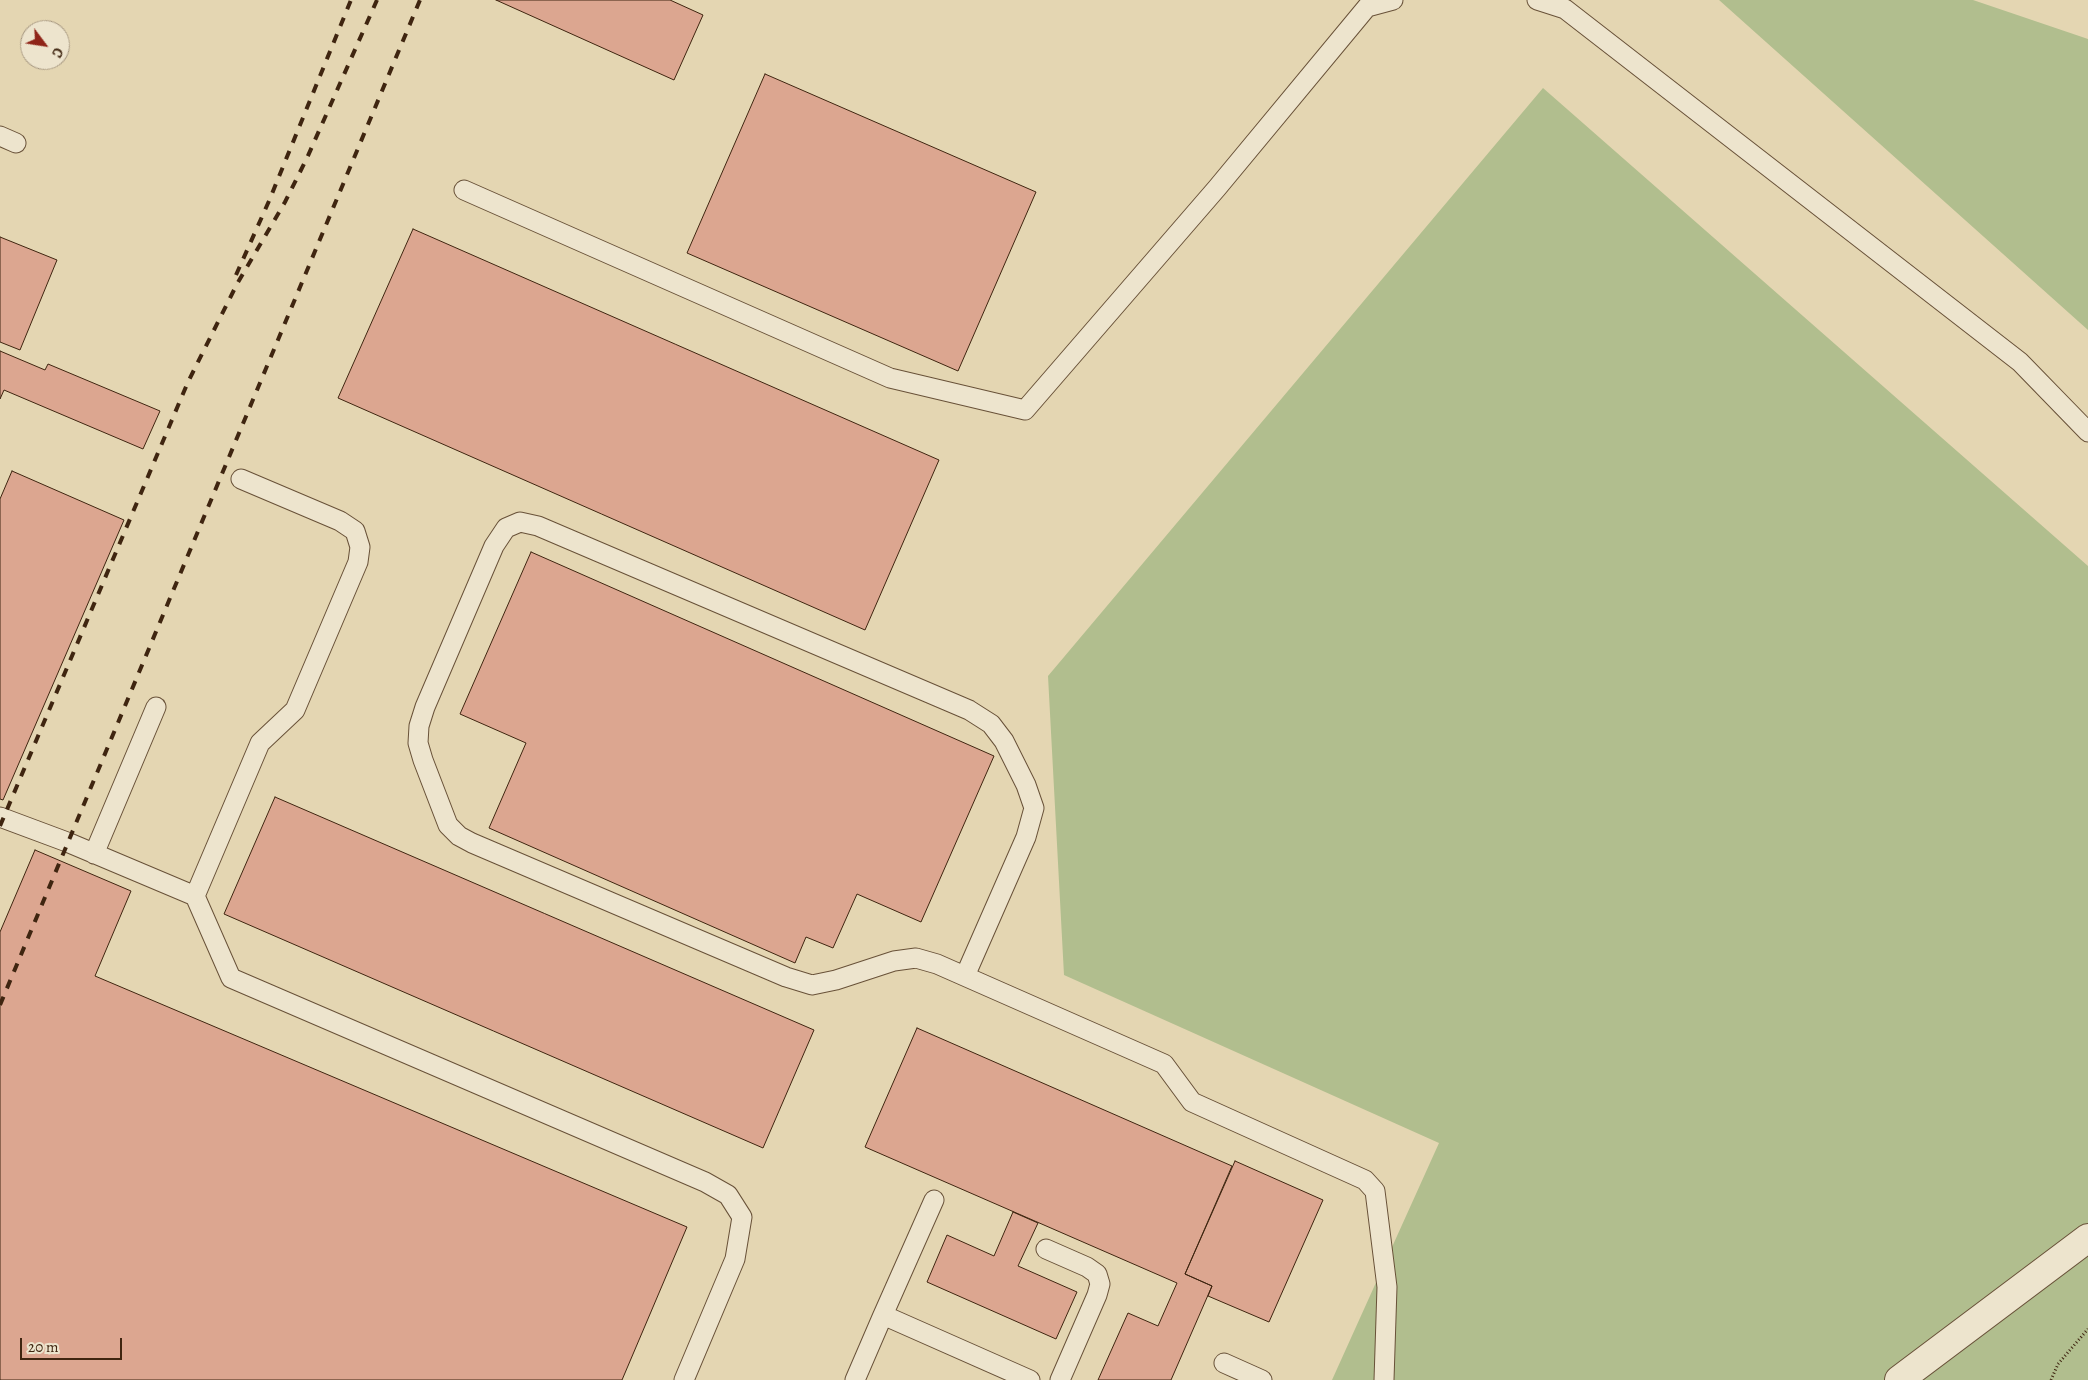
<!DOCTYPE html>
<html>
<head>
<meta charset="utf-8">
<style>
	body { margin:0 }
	#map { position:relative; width:2088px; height:1380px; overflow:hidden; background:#e4d6b2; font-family:Alegreya,serif }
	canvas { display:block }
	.north { position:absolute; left:20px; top:20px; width:50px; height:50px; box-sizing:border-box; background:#ede4cd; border:1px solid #a79881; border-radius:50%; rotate:121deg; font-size:14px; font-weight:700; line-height:20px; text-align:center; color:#3f2510 }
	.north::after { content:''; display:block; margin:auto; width:18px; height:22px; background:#8f2418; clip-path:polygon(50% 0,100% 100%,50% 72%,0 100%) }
	.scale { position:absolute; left:20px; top:1338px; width:102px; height:22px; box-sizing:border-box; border:2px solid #3f2510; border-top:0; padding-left:6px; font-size:15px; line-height:18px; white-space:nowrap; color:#3f2510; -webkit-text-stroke:4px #ede4cd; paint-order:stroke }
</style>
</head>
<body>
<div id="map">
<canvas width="2088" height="1380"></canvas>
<div class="north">С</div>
<div class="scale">20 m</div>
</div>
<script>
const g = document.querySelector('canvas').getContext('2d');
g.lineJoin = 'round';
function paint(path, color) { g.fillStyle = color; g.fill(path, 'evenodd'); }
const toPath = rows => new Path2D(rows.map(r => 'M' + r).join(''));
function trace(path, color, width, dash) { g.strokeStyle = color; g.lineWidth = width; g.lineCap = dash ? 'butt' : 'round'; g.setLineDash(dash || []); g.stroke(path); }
paint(toPath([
	[1719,0,1973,0,2088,39,2088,330],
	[1543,88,2088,566,2088,1380,1332,1380,1439,1143,1064,975,1048,676]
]), '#b1be8e');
const building = toPath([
	[496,0,670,0,703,15,674,80,496,0],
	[765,74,1036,192,958,371,687,253,765,74],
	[413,229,939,460,865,630,338,398,413,229],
	[0,237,57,260,20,350,0,342,0,237],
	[0,351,45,370,48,364,160,411,143,449,4,390,0,399,0,351],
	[12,471,124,520,3,800,0,799,0,499,12,471],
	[531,552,994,756,921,922,857,894,833,948,806,937,795,963,489,828,526,743,460,714,531,552],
	[275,797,814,1030,763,1148,224,914,275,797],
	[35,850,131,891,95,976,687,1227,622,1380,0,1380,0,932,35,850],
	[917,1028,1232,1166,1185,1274,1212,1286,1171,1380,1098,1380,1128,1313,1158,1326,1177,1283,865,1147,917,1028],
	[1235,1161,1323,1200,1269,1322,1208,1296,1212,1286,1185,1274,1235,1161],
	[1013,1212,1038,1223,1018,1266,1077,1292,1056,1339,927,1282,947,1235,994,1256,1013,1212]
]);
paint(building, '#dca690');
trace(building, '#3f2510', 1);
const lane = toPath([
	[1537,0,1565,9,2020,362,2088,432],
	[0,136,16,143],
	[464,190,890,378,1025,410,1217,188,1367,7,1393,0],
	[0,817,67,842,195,896,231,978,705,1182,728,1195,742,1217,735,1259,684,1380],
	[94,854,156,707],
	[195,896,260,743,295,710,358,562,360,547,355,531,340,521,241,479],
	[965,976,1026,837,1034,808,1026,785,1004,741,991,724,969,710,538,526,520,522,506,528,494,546,425,707,419,726,418,743,423,760,448,825,459,836,472,843,786,977,812,985,836,980,894,961,916,958,937,964,1164,1064,1192,1102,1365,1180,1375,1191,1387,1287,1384,1380],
	[1046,1249,1087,1267,1097,1274,1100,1284,1097,1295,1060,1380],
	[883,1315,934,1200],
	[1224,1363,1262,1380],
	[855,1380,883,1315,1030,1380]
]);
const street = toPath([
	[1899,1380,2088,1238]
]);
trace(lane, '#685138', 21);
trace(street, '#685138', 30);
trace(toPath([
	[2051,1380,2058,1364,2088,1329]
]), '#3f2510', 3, [1, 2.5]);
trace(lane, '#ede4cd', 19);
trace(street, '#ede4cd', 28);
trace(toPath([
	[236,275,269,201,351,0],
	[0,826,188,382,237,284,285,202,307,158,377,0],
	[0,1005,420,0]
]), '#3f2510', 4, [9, 9]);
</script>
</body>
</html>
